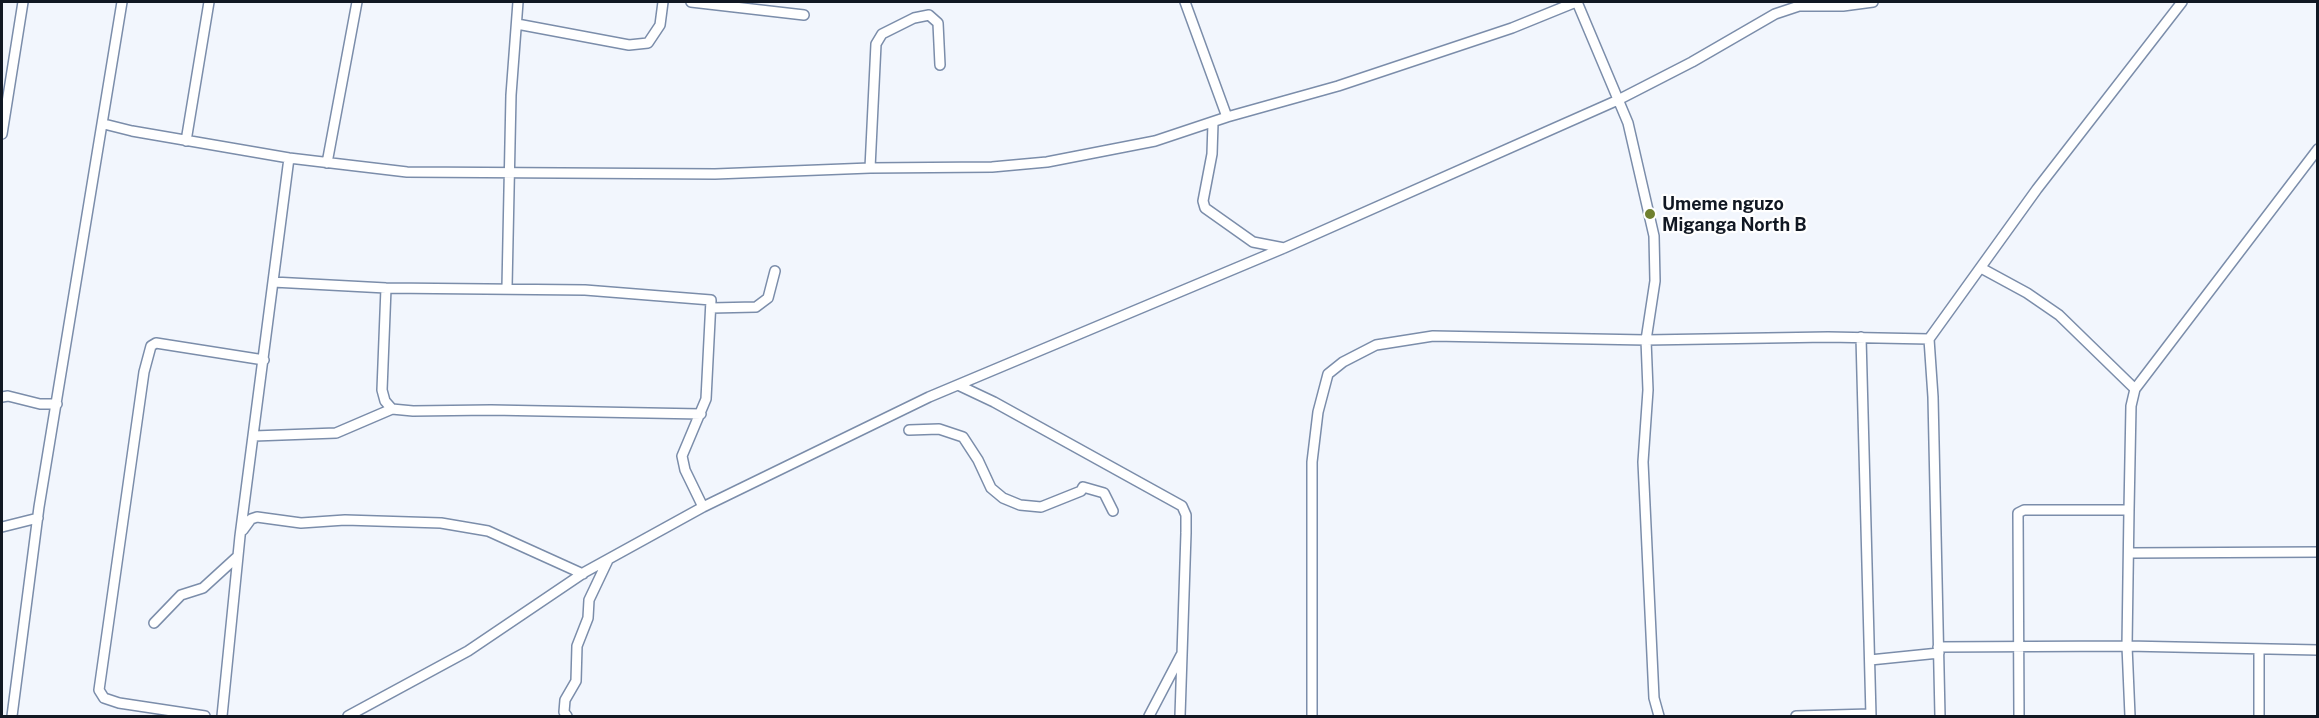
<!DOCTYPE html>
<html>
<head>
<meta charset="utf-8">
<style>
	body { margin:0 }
	#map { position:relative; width:2319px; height:718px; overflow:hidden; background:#f2f6fd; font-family:"Public Sans",sans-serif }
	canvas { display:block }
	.frame { position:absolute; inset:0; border:3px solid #111823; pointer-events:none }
</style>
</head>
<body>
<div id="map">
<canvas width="2319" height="718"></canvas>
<div class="frame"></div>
</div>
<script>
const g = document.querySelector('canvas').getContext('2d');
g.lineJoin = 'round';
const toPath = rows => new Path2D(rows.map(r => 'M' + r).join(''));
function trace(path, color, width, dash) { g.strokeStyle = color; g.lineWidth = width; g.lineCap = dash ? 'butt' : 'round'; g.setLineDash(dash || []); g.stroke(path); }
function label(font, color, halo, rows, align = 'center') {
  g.font = font + ' "Public Sans",sans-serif'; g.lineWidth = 4.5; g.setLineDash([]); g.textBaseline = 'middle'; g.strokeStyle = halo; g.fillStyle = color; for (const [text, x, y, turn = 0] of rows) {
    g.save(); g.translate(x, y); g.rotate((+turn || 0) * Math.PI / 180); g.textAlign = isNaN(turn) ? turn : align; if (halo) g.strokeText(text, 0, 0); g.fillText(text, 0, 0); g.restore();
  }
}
const street = toPath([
	[691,2,804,15],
	[1185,2,1227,117],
	[1577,2,1628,123,1654,236,1655,281,1646,340,1648,390,1643,462,1654,698,1659,716],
	[517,24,629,45,648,43,660,25,663,2],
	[1213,123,1212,154,1203,201,1205,208,1253,242,1284,248],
	[104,124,132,131,289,158,407,172,715,174,870,168,992,167,1047,162,1155,141,1227,117,1338,86,1512,28,1576,2],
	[2,134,23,2],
	[186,141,209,2],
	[327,163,357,2],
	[870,168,876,44,882,34,914,18,929,15,938,23,940,65],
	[1981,268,2027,293,2059,315,2135,389],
	[273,282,386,288,585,290,711,300,706,399,682,456,685,470,703,507],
	[507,287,511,95,518,2],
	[386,288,382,390,385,401,392,409,413,411,491,410,701,414],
	[711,308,756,307,768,298,775,271],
	[1861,337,1871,716],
	[1929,339,2037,189,2182,2],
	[958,385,994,402,1182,506,1186,515,1186,533,1180,716],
	[2,397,8,396,40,404,57,404],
	[909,430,939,429,963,437,978,460,991,488,1003,498,1020,505,1041,507,1081,491,1083,487,1104,493,1113,511],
	[254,436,336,433,392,409],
	[2,527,38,518],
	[243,530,251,519,257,517,301,523,345,520,441,523,488,531,583,574],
	[2130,553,2318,552],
	[154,623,181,595,203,588,238,556],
	[1938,647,2127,646,2318,650],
	[2259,649,2259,716],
	[1870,660,1939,653],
	[12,716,39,507,122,2],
	[205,716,119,703,104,698,99,690,144,372,151,346,156,343,264,360],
	[222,716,240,536,289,158],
	[348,716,468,651,585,572,703,507,929,397,1284,248,1618,100,1692,62,1775,14,1799,6,1843,6,1873,2],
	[567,716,564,712,565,700,576,681,577,646,588,618,589,600,608,560],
	[1149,716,1181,655],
	[1312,716,1312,462,1318,412,1328,374,1343,362,1376,345,1433,336,1646,340,1828,337,1929,339,1933,397,1940,716],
	[1796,716,1871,714],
	[2019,716,2018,513,2024,510,2129,510],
	[2130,716,2127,646,2129,510,2131,406,2135,389,2318,149]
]);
trace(street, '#7b8daa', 12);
trace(street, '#fff', 9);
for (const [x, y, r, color] of [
	[1650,214,6,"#6f802f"]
]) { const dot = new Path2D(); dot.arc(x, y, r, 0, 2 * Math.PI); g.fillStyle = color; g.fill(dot); trace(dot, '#fff', 2); }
label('bold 18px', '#111823', '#fff', [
	["Umeme nguzo",1662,204],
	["Miganga North B",1662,225]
], 'left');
</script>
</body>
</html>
